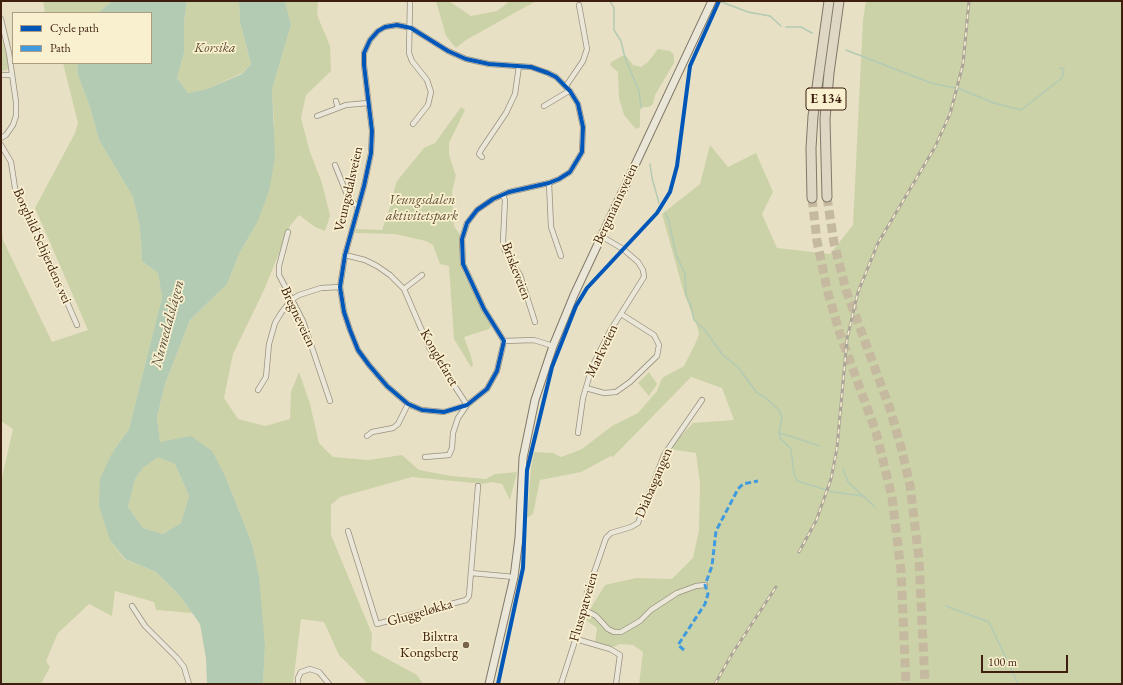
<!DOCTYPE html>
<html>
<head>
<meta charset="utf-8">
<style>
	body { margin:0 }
	#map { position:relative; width:1123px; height:685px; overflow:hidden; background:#e7e0c4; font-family:"EB Garamond",serif }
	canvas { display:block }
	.frame { position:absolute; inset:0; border:2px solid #3d1e0f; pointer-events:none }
	.legend { position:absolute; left:12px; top:12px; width:140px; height:52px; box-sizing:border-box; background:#f9f0cf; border:1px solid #ae9c82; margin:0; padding:5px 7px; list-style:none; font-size:12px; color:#3d1e0f }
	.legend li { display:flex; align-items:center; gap:8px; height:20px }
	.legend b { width:20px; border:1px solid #ae9c82 }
	.scale { position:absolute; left:981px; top:655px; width:87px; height:18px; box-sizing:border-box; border:2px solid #3d1e0f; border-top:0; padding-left:5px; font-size:12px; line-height:14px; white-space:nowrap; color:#3d1e0f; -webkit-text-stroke:3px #f9f0cf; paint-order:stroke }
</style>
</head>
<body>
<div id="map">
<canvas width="1123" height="685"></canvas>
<div class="frame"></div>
<ul class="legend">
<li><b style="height:5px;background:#0057b8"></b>Cycle path</li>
<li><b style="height:5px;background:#3f9bde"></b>Path</li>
</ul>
<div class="scale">100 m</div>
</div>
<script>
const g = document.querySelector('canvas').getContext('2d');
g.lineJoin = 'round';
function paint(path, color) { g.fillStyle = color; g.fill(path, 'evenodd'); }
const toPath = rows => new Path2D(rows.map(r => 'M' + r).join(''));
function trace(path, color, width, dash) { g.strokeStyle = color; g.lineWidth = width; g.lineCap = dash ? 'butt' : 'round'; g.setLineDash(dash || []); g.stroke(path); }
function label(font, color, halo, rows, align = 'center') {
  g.font = font + ' "EB Garamond",serif'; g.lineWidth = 3.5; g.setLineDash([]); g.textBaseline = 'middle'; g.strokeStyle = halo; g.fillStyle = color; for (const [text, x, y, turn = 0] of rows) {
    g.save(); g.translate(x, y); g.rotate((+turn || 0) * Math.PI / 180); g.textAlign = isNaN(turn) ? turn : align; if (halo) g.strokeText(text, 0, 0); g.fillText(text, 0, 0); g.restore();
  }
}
paint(toPath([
	[43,1,112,1,98,13,45,13],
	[187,1,239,1,240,22,251,64,242,73,207,89,188,93,177,78,184,53,184,22],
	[285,1,318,1,317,15,330,46,331,71,306,95,301,118,310,152,322,183,330,216,325,231,315,227,299,215,290,226,264,290,233,354,224,398,238,419,265,426,290,419,291,392,299,372,310,404,319,443,333,457,368,460,402,455,419,470,451,476,486,479,495,474,517,472,510,500,502,484,491,482,483,484,412,477,340,497,331,505,331,535,372,634,371,650,417,675,423,684,368,684,339,655,324,622,301,619,293,684,263,684,265,646,252,544,227,480,160,442,157,417,165,384,190,320,227,284,240,252,257,223,274,123,272,89,291,25],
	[436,1,449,1,471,16,497,11,510,1,536,1,466,40,456,48,446,36],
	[866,1,1122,1,1122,684,639,684,643,652,633,645,620,644,613,647,595,642,597,628,586,620,592,606,605,585,636,578,672,579,693,558,699,530,700,483,696,453,668,449,693,423,734,420,722,388,691,377,613,457,611,456,581,472,540,480,533,514,527,518,531,468,534,452,553,453,561,457,572,453,582,449,612,426,638,413,657,391,662,378,684,366,695,344,699,335,698,329,684,293,662,214,700,184,710,145,728,167,756,153,773,192,762,214,777,248,830,254,853,225,863,20],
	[1,34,9,65,8,69,1,72],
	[658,49,670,51,674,55,674,63,655,95,653,104,649,107,643,107,640,110,640,127,636,129,624,115,619,98,618,72,610,65,611,62,622,56,626,56,633,65,641,67,648,62],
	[63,63,77,63,78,75,90,107,99,140,133,197,140,228,142,261,158,273,162,297,129,429,112,453,110,540,124,559,156,572,180,596,192,613,156,610,154,602,115,591,112,616,89,604,58,633,46,661,50,667,41,684,1,684,1,482,13,429,1,421,1,226,3,240,52,342,88,330,35,208,75,133,78,123],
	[461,107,465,110,449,143,449,155,456,176,452,192,454,226,460,235,460,261,463,273,491,326,489,329,464,337,471,356,473,366,471,367,454,339,449,266,440,264,433,245,426,241,395,234,355,233,356,229,382,230,394,195,393,194,397,181,424,148,435,143],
	[649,372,657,384,649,396,638,383],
	[158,456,175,464,189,496,181,523,163,534,143,528,128,507,135,479,143,468]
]), '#ccd2a8');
paint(toPath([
	[112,1,187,1,184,22,184,53,177,78,188,93,207,89,242,74,251,64,240,22,239,1,285,1,291,25,272,89,275,157,269,191,257,223,240,252,227,284,190,320,165,384,157,417,160,442,191,436,212,451,227,480,252,544,259,577,265,646,263,684,207,684,206,658,200,624,180,596,156,572,125,559,110,540,99,506,100,479,112,453,129,429,162,297,158,273,142,261,140,228,133,197,99,140,90,107,78,75,77,63,151,63,151,13,98,13],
	[158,457,175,464,189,496,181,523,163,534,143,528,128,507,135,479,143,468]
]), '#b3cab3');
trace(toPath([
	[610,1,614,8,614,30,621,41,625,58,639,91,641,107],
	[719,1,748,12,770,16,781,26],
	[786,27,801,27,812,33],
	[846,50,931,83,960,89,994,103,1021,110,1062,78,1064,69,1060,68],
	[650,164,652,178,659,203],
	[665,213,668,218,676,254,685,274,686,295,691,306,694,320,704,329,723,355,738,367,757,393,765,397,779,410,782,417,779,433,781,439,791,449,794,474,797,481,833,492,863,496],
	[780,433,820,446],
	[843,469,848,482,875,507],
	[946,606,989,622,1018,684]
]), '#b3cab3', 1.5);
trace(toPath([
	[827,197,834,243,846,290,890,409,901,447,910,485,919,559,925,684],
	[812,198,817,241,828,293,840,334,876,432,892,497,901,570,906,684]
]), '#c5b9a0', 9, [9, 4.5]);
const street = toPath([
	[410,1,409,53,412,61,427,80,431,92,428,105,413,124],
	[1,19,9,53,16,102,16,116,13,125,6,135,1,138],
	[397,25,411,28,448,51,466,59,489,64,531,67,548,73,556,77,570,91,578,104,583,127,582,152,570,172,559,179,549,183,509,192,493,199,477,210,467,223,462,239,463,264,484,309,504,341,497,371,487,389,467,405,444,412,422,410,408,404,387,386,369,365,358,350,350,330,344,312,340,287,345,255,364,186,371,153,372,131,364,65,364,53,370,40,378,31,385,27,397,25],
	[1,75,12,75],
	[566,86,583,61,587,49,579,5],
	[336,101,338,108],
	[544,106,569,91],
	[317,116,346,105,368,103],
	[1,145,11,162,15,188,24,212,32,222,77,325],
	[482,157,479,154,481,150,506,113,515,94,519,66],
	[335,165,348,197,358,207],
	[549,183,551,227,561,256],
	[503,195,505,200,503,241,505,251,520,275,535,322],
	[288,232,279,266,279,275,303,321,330,401],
	[345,255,365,260,377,266,390,275,404,289,429,347,467,405,458,418,453,433,452,448,449,455,425,457],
	[404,289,422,275],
	[504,341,534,340,553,346],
	[586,388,604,393,616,392,630,382,657,356,659,345,654,335,621,314],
	[258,390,266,377,269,344,275,323,281,313,291,300,299,295,321,288,340,287],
	[578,433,583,398,592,367,610,331,644,277,643,270,638,262,623,249,601,236],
	[367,436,372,432,393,428,398,424,408,404],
	[348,531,377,624,466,600,469,596,478,486],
	[471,573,514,577],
	[132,606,145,626,177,658,184,667,189,684],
	[585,610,596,616,608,629,614,632,621,632,640,621,651,610,677,593,696,586,705,585],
	[576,639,610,649,620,655,616,684],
	[298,684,298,678,301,672,310,669,319,672,329,684],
	[561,684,585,610,587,593,606,538,611,533,631,527,638,523,664,455,702,400]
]);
const secondary = toPath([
	[489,684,514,577,519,538,523,458,535,400,553,346,574,295,712,1]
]);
const highway = toPath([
	[827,197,825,119,829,73,839,1],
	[812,198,811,148,813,116,829,1]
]);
trace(street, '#999180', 6);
trace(secondary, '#817869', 9);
trace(highway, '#817869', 11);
trace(street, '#eae7d9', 4.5);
trace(secondary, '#eae7d9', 7);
trace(highway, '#ded7c4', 9);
const rail = toPath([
	[799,552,816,521,831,479,837,448,847,339,858,292,878,243,935,147,950,114,963,64,969,1],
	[715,684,732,654,776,587]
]);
trace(rail, '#aba498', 3);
trace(rail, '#f9f0cf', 1.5, [4.5]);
trace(toPath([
	[684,650,678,645,705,604,708,594,705,585,712,566,716,531,738,489,743,484,758,481]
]), '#3f9bde', 3, [6, 3]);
trace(toPath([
	[397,25,411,28,448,51,466,59,489,64,531,67,548,73,556,77,570,91,578,104,583,127,582,152,570,172,559,179,549,183,509,192,493,199,477,210,467,223,462,239,463,264,484,309,504,341,497,371,487,389,467,405,444,412,422,410,408,404,387,386,369,365,358,350,350,330,344,312,340,287,345,255,364,186,371,153,372,131,364,65,364,53,370,40,378,31,385,27,397,25],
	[498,684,523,568,527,470,552,367,576,306,587,288,657,213,670,192,677,166,690,66,719,1]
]), '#0057b8', 4);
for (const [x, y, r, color] of [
	[466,645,4,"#78624e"]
]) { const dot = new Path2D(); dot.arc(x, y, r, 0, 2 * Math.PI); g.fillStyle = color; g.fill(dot); trace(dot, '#f9f0cf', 1.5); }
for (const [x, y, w] of [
	[826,99,40]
]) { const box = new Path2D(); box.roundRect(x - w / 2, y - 11, w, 22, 3); g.fillStyle = '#f9f0cf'; g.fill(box); trace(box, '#3d1e0f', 1); }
label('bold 13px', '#3d1e0f', null, [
	["E 134",826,99]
]);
label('italic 14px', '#615136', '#f9f0cf', [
	["Korsika",215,48],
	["Veungsdalen",422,200],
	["aktivitetspark",422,216]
]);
label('14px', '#3d1e0f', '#f9f0cf', [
	["Veungsdalsveien",349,189,-77],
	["Bergmannsveien",616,204,-65],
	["Borghild Schjerdens vei",42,246,66],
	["Briskeveien",516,271,69],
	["Bregneveien",298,317,65],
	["Markveien",602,351,-64],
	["Konglefaret",439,358,60],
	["Diabasgangen",654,483,-67],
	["Flusspatveien",584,607,-74],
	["Gluggeløkka",420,613,-16]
]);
label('14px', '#3d1e0f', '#f9f0cf', [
	["Bilxtra",458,637],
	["Kongsberg",458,653]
], 'right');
label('italic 15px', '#5a4f3e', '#f9f0cf', [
	["Numedalslågen",168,324,-75]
]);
</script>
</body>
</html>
